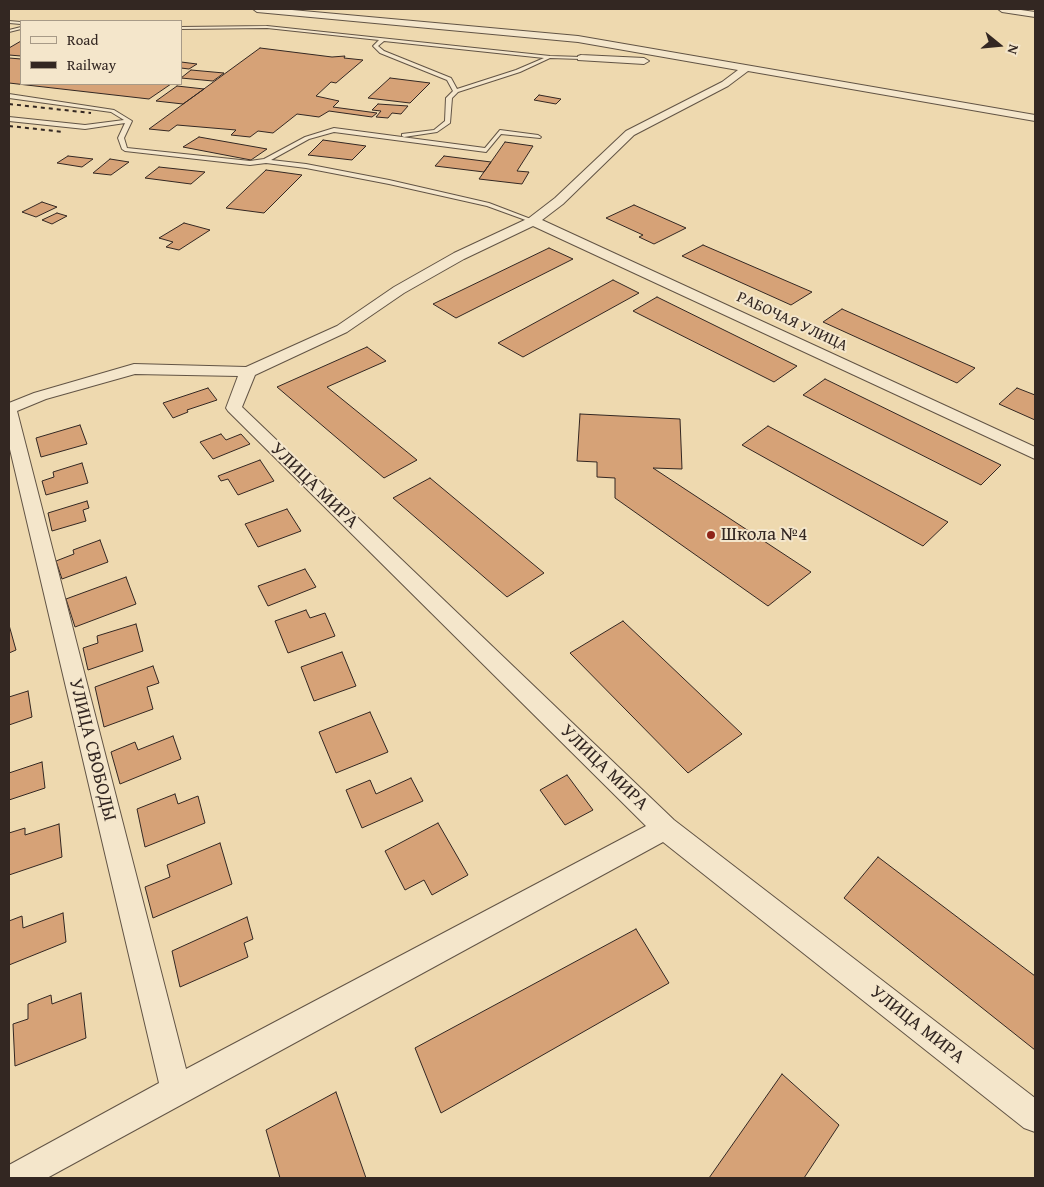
<!DOCTYPE html>
<html>
<head>
<meta charset="utf-8">
<style>
	body { margin:0 }
	#map { position:relative; width:1044px; height:1187px; overflow:hidden; background:#eed9af; font-family:"Gentium Book Plus",serif }
	canvas { display:block }
	.frame { position:absolute; inset:0; border:10px solid #332722; pointer-events:none }
	.legend { position:absolute; left:20px; top:20px; width:162px; height:65px; box-sizing:border-box; background:#f4e6cb; border:1px solid #a79a87; margin:0; padding:6px 9px; list-style:none; font-size:15px; color:#332722 }
	.legend li { display:flex; align-items:center; gap:10px; height:25px }
	.legend b { width:25px; border:1px solid #a79a87 }
	.north { position:absolute; left:974px; top:20px; width:50px; height:50px; -webkit-text-stroke:4px #f4e6cb; paint-order:stroke; rotate:107deg; font-size:14px; font-weight:700; line-height:20px; text-align:center; color:#332722 }
	.north::after { content:''; display:block; margin:auto; width:18px; height:22px; background:#332722; clip-path:polygon(50% 0,100% 100%,50% 72%,0 100%) }
</style>
</head>
<body>
<div id="map">
<canvas width="1044" height="1187"></canvas>
<div class="frame"></div>
<ul class="legend">
<li><b style="height:6px;background:#f4e6cb"></b>Road</li>
<li><b style="height:6px;background:#332722"></b>Railway</li>
</ul>
<div class="north">N</div>
</div>
<script>
const g = document.querySelector('canvas').getContext('2d');
g.lineJoin = 'round';
function paint(path, color) { g.fillStyle = color; g.fill(path, 'evenodd'); }
const toPath = rows => new Path2D(rows.map(r => 'M' + r).join(''));
function trace(path, color, width, dash) { g.strokeStyle = color; g.lineWidth = width; g.lineCap = dash ? 'butt' : 'round'; g.setLineDash(dash || []); g.stroke(path); }
function label(font, color, halo, rows, align = 'center') {
  g.font = font + ' "Gentium Book Plus",serif'; g.lineWidth = 4; g.setLineDash([]); g.textBaseline = 'middle'; g.strokeStyle = halo; g.fillStyle = color; for (const [text, x, y, turn = 0] of rows) {
    g.save(); g.translate(x, y); g.rotate((+turn || 0) * Math.PI / 180); g.textAlign = isNaN(turn) ? turn : align; if (halo) g.strokeText(text, 0, 0); g.fillText(text, 0, 0); g.restore();
  }
}
const building = toPath([
	[21,41,21,56,9,55,9,48,21,41],
	[260,48,332,57,345,56,344,58,363,60,336,83,331,82,316,96,339,101,333,107,377,113,372,117,329,111,319,117,297,114,273,133,258,131,250,137,231,135,236,130,177,125,169,131,149,129,260,48],
	[9,58,21,59,21,84,171,84,149,99,9,83,9,58],
	[181,62,197,64,189,69,181,68,181,62],
	[191,70,224,73,213,81,181,78,191,70],
	[390,78,430,83,410,103,368,98,390,78],
	[177,86,204,89,183,104,156,101,177,86],
	[539,95,561,99,556,104,534,100,539,95],
	[378,104,408,106,401,114,392,113,388,118,376,117,381,111,372,110,378,104],
	[199,137,267,149,251,160,183,147,199,137],
	[323,140,366,146,352,160,308,155,323,140],
	[505,142,533,146,517,171,529,172,522,184,479,179,505,142],
	[68,156,93,159,82,167,57,163,68,156],
	[444,156,491,162,484,172,435,166,444,156],
	[110,159,129,162,111,175,93,173,110,159],
	[159,167,205,172,191,184,145,178,159,167],
	[266,170,302,175,264,213,226,208,266,170],
	[42,202,57,207,36,217,22,212,42,202],
	[634,205,686,228,654,244,639,237,643,235,606,218,634,205],
	[57,213,67,216,52,224,42,220,57,213],
	[184,223,210,230,179,250,166,247,173,242,159,238,184,223],
	[703,245,812,292,791,305,682,256,703,245],
	[549,248,573,259,456,318,433,304,549,248],
	[613,280,639,293,523,357,498,343,613,280],
	[657,297,797,366,774,382,633,311,657,297],
	[842,309,975,368,957,383,823,322,842,309],
	[367,347,386,361,327,387,417,460,384,478,277,387,367,347],
	[825,379,1001,465,981,485,803,395,825,379],
	[208,388,217,400,187,410,188,412,173,418,163,403,208,388],
	[1017,388,1035,395,1035,420,999,404,1017,388],
	[580,414,680,419,682,469,653,468,811,572,768,606,615,498,615,478,597,477,597,462,577,461,580,414],
	[80,425,87,444,41,457,36,438,80,425],
	[768,426,948,522,923,546,742,445,768,426],
	[221,434,226,440,241,434,250,444,213,459,200,442,221,434],
	[260,460,274,481,238,495,228,479,221,481,218,476,260,460],
	[82,463,88,483,46,495,42,481,54,477,53,472,82,463],
	[430,478,544,573,507,597,393,498,430,478],
	[87,501,89,508,83,510,86,521,52,531,48,513,87,501],
	[287,509,301,531,258,547,245,524,287,509],
	[100,540,108,562,62,579,56,561,74,554,73,550,100,540],
	[305,569,316,587,268,606,258,586,305,569],
	[126,577,136,604,75,627,66,599,126,577],
	[306,610,310,618,325,613,335,636,288,653,275,621,306,610],
	[623,621,742,734,688,773,570,653,623,621],
	[136,624,143,651,88,670,83,648,98,643,97,636,136,624],
	[9,625,16,650,9,653,9,625],
	[342,652,356,686,314,701,301,667,342,652],
	[153,666,159,683,147,687,153,709,104,727,95,687,153,666],
	[28,691,32,717,9,725,9,697,28,691],
	[370,712,388,752,336,773,319,732,370,712],
	[173,736,181,759,120,784,111,752,135,742,138,750,173,736],
	[42,762,45,788,9,800,9,773,42,762],
	[567,775,593,810,565,825,540,790,567,775],
	[411,778,423,801,362,828,346,790,370,780,376,794,411,778],
	[175,794,178,804,198,796,205,823,145,847,137,809,175,794],
	[438,823,468,875,432,895,424,880,405,890,385,851,438,823],
	[59,824,62,857,9,875,9,833,25,828,25,835,59,824],
	[220,843,232,884,153,918,145,887,170,877,167,865,220,843],
	[878,857,1035,976,1035,1050,844,898,878,857],
	[63,913,66,942,9,965,9,921,22,916,23,928,63,913],
	[247,917,253,939,244,943,248,957,180,987,172,951,247,917],
	[636,929,669,983,441,1113,415,1048,636,929],
	[81,993,86,1038,15,1066,13,1024,28,1019,28,1004,51,995,52,1004,81,993],
	[782,1074,839,1125,804,1178,709,1178,782,1074],
	[336,1092,366,1178,280,1178,266,1130,336,1092]
]);
paint(building, '#d6a277');
trace(building, '#332722', 1);
const service = toPath([
	[9,21,21,22,21,24,9,23,9,21],
	[267,26,550,56,581,57,583,58,581,59,550,58,520,72,458,92,452,98,450,123,437,132,404,137,402,136,402,134,434,130,445,121,446,98,453,91,447,80,380,53,373,46,379,40,267,28,181,29,181,27,267,26],
	[384,41,544,58,516,70,457,89,451,78,384,51,378,46,384,41],
	[21,27,21,29,9,32,9,30,21,27],
	[9,94,114,110,132,121,124,138,127,148,250,161,264,159,305,137,334,128,485,148,500,130,538,135,541,137,540,138,501,134,486,152,334,132,309,139,271,160,306,164,389,180,489,203,536,221,531,222,487,206,389,184,306,168,266,163,250,165,125,151,122,149,118,138,125,123,85,129,9,121,9,117,85,125,124,120,111,112,9,98,9,94]
]);
const minor = toPath([
	[253,9,281,9,578,36,1035,115,1035,121,748,71,728,86,634,135,563,204,542,220,1035,447,1035,459,533,226,464,259,404,293,347,332,255,375,242,407,674,820,1035,1098,1035,1132,1024,1128,663,842,47,1178,9,1178,9,1165,159,1083,9,445,9,403,34,393,134,364,246,367,337,326,394,287,454,253,529,218,555,198,626,131,722,82,738,70,578,42,257,12,253,9],
	[135,374,238,376,226,408,228,411,646,826,186,1069,17,411,46,399,135,374],
	[998,9,1014,9,1035,12,1035,17,1002,12,998,9],
	[581,55,644,58,649,61,644,64,578,60,578,56,581,55]
]);
trace(service, '#625445', 2);
trace(minor, '#625445', 2);
paint(service, '#f4e6cb');
paint(minor, '#f4e6cb');
trace(toPath([
	[9,104,91,113],
	[9,126,64,132]
]), '#332722', 2, [4, 4]);
for (const [x, y, r, color] of [
	[711,535,5,"#8f2418"]
]) { const dot = new Path2D(); dot.arc(x, y, r, 0, 2 * Math.PI); g.fillStyle = color; g.fill(dot); trace(dot, '#f4e6cb', 2); }
label('16px', '#332722', '#f4e6cb', [
	["РАБОЧАЯ УЛИЦА",792,322,25]
]);
label('19px', '#332722', '#f4e6cb', [
	["УЛИЦА МИРА",314,486,44],
	["УЛИЦА СВОБОДЫ",92,750,76],
	["УЛИЦА МИРА",604,768,44],
	["УЛИЦА МИРА",917,1025,38]
]);
label('19px', '#332722', '#f4e6cb', [
	["Школа №4",721,535]
], 'left');
</script>
</body>
</html>
